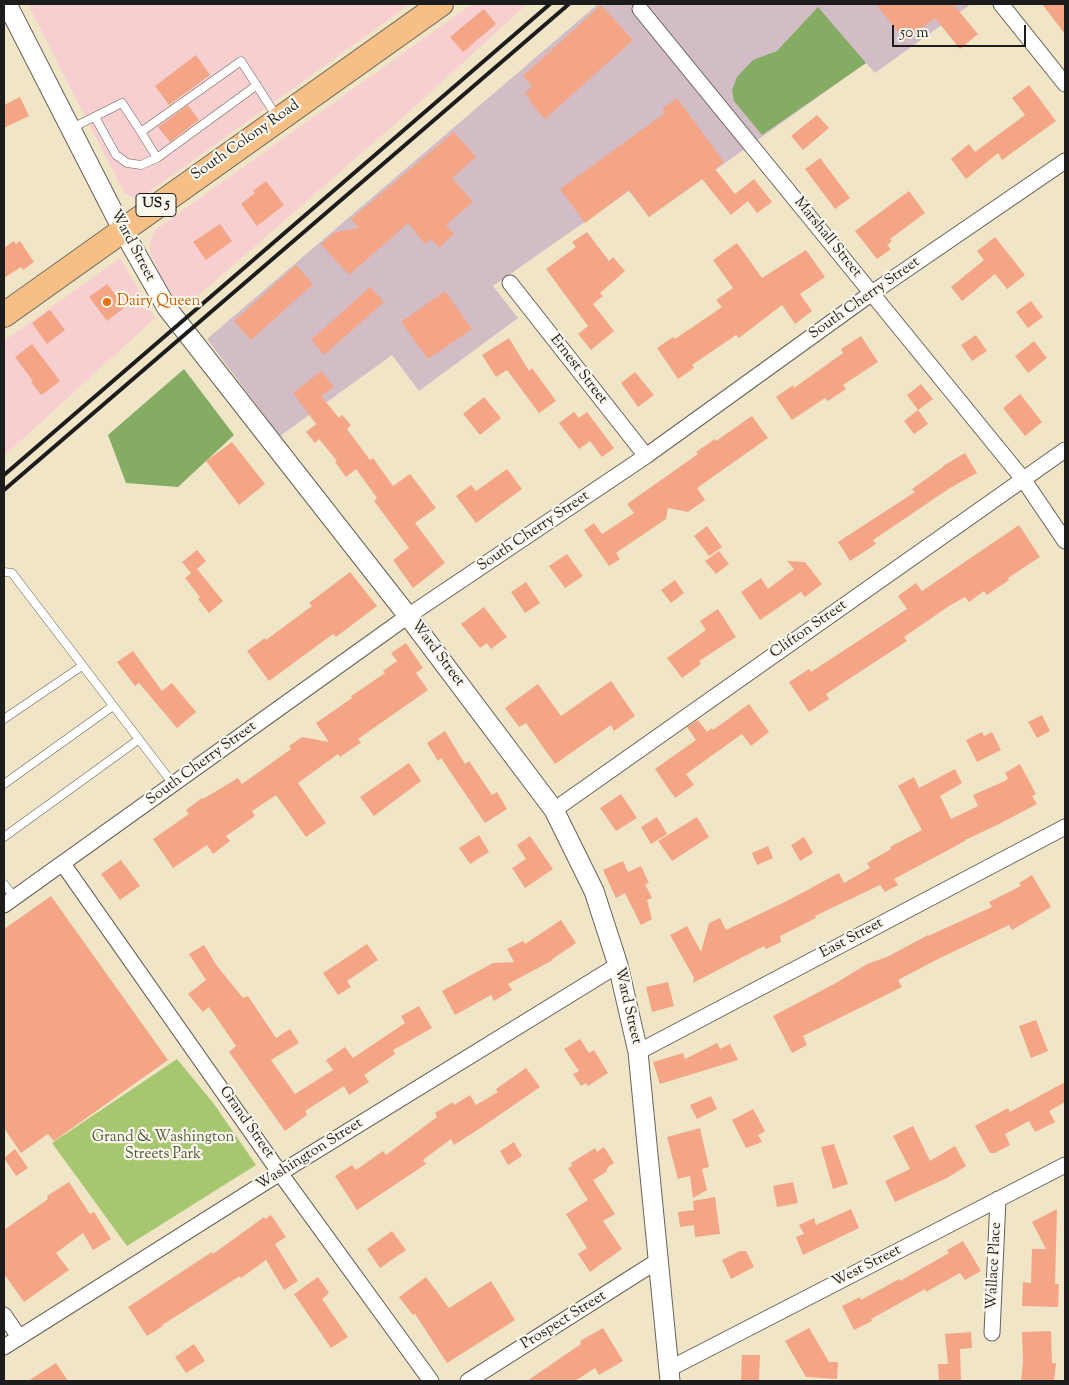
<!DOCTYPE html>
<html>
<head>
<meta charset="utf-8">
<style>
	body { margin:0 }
	#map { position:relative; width:1069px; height:1385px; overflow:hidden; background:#f1e5c8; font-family:"Sorts Mill Goudy",serif }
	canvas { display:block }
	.frame { position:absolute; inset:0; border:5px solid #1c1c1c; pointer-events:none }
	.scale { position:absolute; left:892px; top:25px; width:134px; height:22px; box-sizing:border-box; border:2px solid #1c1c1c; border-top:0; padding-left:6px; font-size:15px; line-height:18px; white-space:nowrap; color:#1c1c1c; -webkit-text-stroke:4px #fbf7ec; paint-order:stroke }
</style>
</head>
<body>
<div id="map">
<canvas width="1069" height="1385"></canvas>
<div class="frame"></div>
<div class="scale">50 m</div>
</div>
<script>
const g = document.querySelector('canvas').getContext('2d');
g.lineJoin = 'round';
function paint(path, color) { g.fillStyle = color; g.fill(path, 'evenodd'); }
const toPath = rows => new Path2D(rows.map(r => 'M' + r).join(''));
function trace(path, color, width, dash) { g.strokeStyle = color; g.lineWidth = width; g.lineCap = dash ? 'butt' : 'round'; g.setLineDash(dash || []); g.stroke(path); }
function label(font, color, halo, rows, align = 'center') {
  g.font = font + ' "Sorts Mill Goudy",serif'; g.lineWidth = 4.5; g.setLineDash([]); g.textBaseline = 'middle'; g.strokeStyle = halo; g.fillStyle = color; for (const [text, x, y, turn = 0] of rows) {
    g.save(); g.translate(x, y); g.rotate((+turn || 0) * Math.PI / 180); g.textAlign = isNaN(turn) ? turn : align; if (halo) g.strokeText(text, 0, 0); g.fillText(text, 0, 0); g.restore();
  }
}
paint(toPath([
	[28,4,410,4,138,200,124,193],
	[472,4,525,4,526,5,419,103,184,308,176,301,159,273,150,252,150,241,155,230],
	[120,258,155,318,4,456,4,341]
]), '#f7cfd1');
paint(toPath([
	[598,4,971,4,875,73,866,63,649,217,629,191,493,286,518,318,419,391,392,355,280,436,207,339]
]), '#d2bdc6');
paint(toPath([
	[177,1059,214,1104,256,1165,127,1246,52,1143]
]), '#a6c76f');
paint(toPath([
	[818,7,866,63,762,135,734,101,732,90,737,77,753,60,777,51],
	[184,369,234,435,178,487,126,483,108,435]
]), '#84ac62');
paint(toPath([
	[876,4,953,4,978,34,960,49,935,18,905,41],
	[1042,4,1065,4,1065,34],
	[601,5,633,40,545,119,529,101,531,100,525,93,532,86,523,76],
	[484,9,496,24,463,52,450,37],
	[196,55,210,75,169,105,155,86],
	[1029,85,1056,121,1002,160,998,153,966,179,951,159,969,144,975,152,1025,115,1012,98],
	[20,97,29,116,4,128,4,105],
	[677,98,724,162,715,169,735,194,754,179,772,202,757,213,748,201,731,215,702,179,649,217,629,190,585,223,560,189,665,113,662,109],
	[188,105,199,120,170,142,158,127],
	[817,115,829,128,803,150,791,136],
	[454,132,476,157,452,178,473,202,446,225,454,234,439,248,431,239,425,244,408,223,349,275,321,244,335,232,359,228,351,219],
	[820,158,850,198,835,209,805,169],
	[266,181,284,205,257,226,241,204,255,193,253,191],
	[909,191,925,213,890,239,892,241,887,245,891,249,877,259,855,231],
	[220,224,232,241,206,260,193,242],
	[587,232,609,261,613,257,625,271,600,293,603,296,593,304,614,331,591,350,578,334,588,326,546,269,576,247,572,242],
	[995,237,1025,275,1007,289,995,274,962,301,951,287,984,260,977,251],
	[14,241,16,244,20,241,34,262,23,270,21,267,4,278,4,248],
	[737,243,762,278,806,250,825,277,800,294,812,311,795,324,782,305,739,338,736,335,692,365,694,368,678,379,657,348,673,337,675,339,722,307,716,300,733,288,713,260],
	[296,265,313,284,251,340,234,321],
	[107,284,125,307,107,321,89,297],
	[370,287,384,302,324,355,311,340],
	[445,291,472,329,428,359,401,322],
	[1031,301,1043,317,1028,328,1016,312],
	[50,310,65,330,47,344,32,323],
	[976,335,987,351,972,361,961,345],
	[861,336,878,362,843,385,846,389,828,401,825,398,792,420,776,397,793,385,794,388,843,353,841,349],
	[509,338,529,371,532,368,556,401,539,413,507,370,496,377,482,355],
	[1034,341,1047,358,1028,373,1015,356],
	[32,344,60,381,43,394,41,395,31,382,33,381,15,357],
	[321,371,334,387,321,396,339,418,342,415,351,425,347,429,370,460,373,458,393,486,410,474,436,508,415,523,445,563,413,588,393,560,409,548,374,501,377,498,356,469,346,477,335,462,337,461,319,439,315,443,306,432,316,424,293,393],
	[635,372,654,395,638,407,621,383],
	[921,384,933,399,918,410,907,395],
	[1020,394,1042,422,1025,436,1003,408],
	[484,397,501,418,480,435,463,414],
	[918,410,928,424,914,434,904,421],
	[574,412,579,418,587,412,614,448,602,457,590,441,579,449,559,423],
	[752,416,768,438,697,488,705,500,688,512,668,508,666,519,616,553,620,559,609,566,584,530,594,523,602,534,634,513,627,504,698,454,696,452,715,439,716,441],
	[232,442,265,484,239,505,206,461],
	[965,453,977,473,950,488,873,540,876,544,850,561,838,542,915,492,912,489,943,467,943,466],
	[507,469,522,489,476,523,456,496,471,485,476,491],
	[1019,525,1040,557,1008,578,1009,580,987,595,984,591,969,602,965,597,949,606,904,637,907,641,826,694,829,699,809,712,789,682,809,669,811,672,907,609,898,596,916,583,922,591],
	[707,526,722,547,709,556,694,536],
	[197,550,206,561,197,569,223,601,209,613,198,599,200,597,185,578,191,573,182,562],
	[719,551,729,564,716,574,705,561],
	[567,554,583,576,565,588,549,566],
	[787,561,805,562,822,584,805,597,801,592,760,620,741,592,761,578,768,589,794,569],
	[350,572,377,606,336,637,333,634,269,681,247,651,265,638,266,640,312,606,309,603],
	[675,580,684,593,671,603,661,590],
	[526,582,540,603,525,613,511,592],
	[484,607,507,637,491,649,487,643,480,648,461,624],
	[718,609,736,637,699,661,701,664,682,678,667,658,706,630,700,621],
	[406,643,423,668,416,673,428,690,358,739,361,743,356,746,340,757,338,754,298,783,326,823,306,837,276,795,252,811,255,816,226,836,230,841,213,854,207,845,173,868,153,839,189,814,186,810,202,798,203,799,238,778,242,784,291,749,289,746,302,737,329,742,316,723,352,698,351,696,385,673,383,671,397,661,391,653],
	[133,651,162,691,172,683,196,712,177,728,139,683,135,686,117,662],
	[611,681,635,716,614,731,611,725,555,764,526,723,519,727,505,708,538,684,561,716],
	[749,704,769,732,751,746,742,734,686,774,694,785,675,798,655,769,696,740,687,727,698,720,707,732,712,728,713,730],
	[1042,715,1050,731,1037,738,1028,722],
	[445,731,465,764,469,761,492,795,497,792,507,809,485,823,441,758,438,761,427,743],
	[982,732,984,736,992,732,1001,750,977,762,966,740],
	[409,763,421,781,374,816,360,797],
	[1020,764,1036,794,1032,796,1037,804,997,825,965,840,965,841,894,879,898,885,885,892,880,885,815,916,816,918,780,936,781,942,766,949,764,946,693,983,694,978,670,935,687,926,701,952,709,923,720,918,726,930,785,902,839,873,844,883,870,868,867,863,891,849,890,847,922,830,898,786,914,777,919,788,955,769,962,783,940,796,951,819,978,806,973,795,1005,781,1008,778,1005,773],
	[621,794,637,818,616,831,600,808],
	[657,817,667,834,651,844,641,827],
	[697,817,709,837,672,861,658,841],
	[479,835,489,852,470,864,459,848],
	[530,836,553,869,525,888,512,868,526,859,517,845],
	[804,837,813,853,800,861,791,845],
	[768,846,773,858,757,865,752,853],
	[121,860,140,886,120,900,101,874],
	[623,861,628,872,641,866,649,883,645,884,652,898,647,900,652,919,641,925,625,893,616,898,603,870],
	[1032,875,1051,907,1012,930,1009,925,934,961,898,980,902,987,803,1036,807,1045,792,1053,773,1016,836,983,867,964,887,957,928,935,928,936,992,907,989,902,1021,886,1019,883],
	[51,896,168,1060,54,1141,48,1134,21,1153,4,1128,4,929],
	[561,920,576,943,551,960,553,960,508,984,512,990,494,1001,491,995,455,1015,442,991,493,963,514,962,507,949,523,941,525,944],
	[367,944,378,960,347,981,351,987,338,995,323,973],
	[204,945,217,966,243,998,248,996,276,1038,290,1029,299,1043,271,1060,295,1094,333,1070,326,1060,345,1047,353,1058,405,1023,401,1016,419,1006,432,1028,393,1050,395,1054,364,1075,369,1082,349,1095,344,1086,305,1111,307,1115,285,1131,229,1052,236,1046,209,1007,203,1012,188,994,206,980,189,954],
	[668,982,674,1006,652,1012,646,987],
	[1036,1020,1048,1051,1031,1058,1019,1026],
	[580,1039,589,1053,594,1050,608,1073,588,1086,586,1083,581,1086,573,1074,579,1071,564,1049],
	[717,1043,720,1049,730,1044,738,1060,660,1084,653,1062,683,1053,685,1059],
	[526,1068,540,1087,482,1127,454,1145,451,1139,423,1160,426,1164,357,1210,335,1176,352,1165,356,1170,383,1151,386,1155,437,1117,435,1113,453,1102,454,1105,470,1095,476,1105,498,1092,496,1089],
	[1065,1082,1065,1102,1049,1111,1055,1122,1035,1132,1029,1121,1005,1134,1010,1145,995,1153,990,1153,975,1126,1008,1108,1010,1112],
	[711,1096,717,1109,697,1119,690,1105],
	[753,1109,765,1131,758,1135,762,1142,746,1148,732,1120],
	[913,1126,930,1161,955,1146,966,1166,947,1178,895,1202,885,1181,910,1169,893,1136],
	[700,1128,709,1167,702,1169,707,1190,693,1198,690,1176,678,1179,667,1137],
	[514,1142,522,1156,508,1165,500,1151],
	[834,1144,848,1184,833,1189,821,1147],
	[604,1147,614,1163,608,1167,606,1172,593,1180,615,1214,603,1221,622,1249,590,1272,578,1254,587,1248,566,1214,588,1200,568,1168,572,1166,571,1163,595,1148,597,1152],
	[15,1149,28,1168,16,1176,4,1158],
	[69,1182,90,1214,94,1212,111,1239,93,1250,83,1233,56,1253,69,1270,24,1302,4,1274,4,1230,48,1199,47,1196],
	[793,1182,798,1203,777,1207,773,1186],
	[715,1197,720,1234,695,1237,694,1225,680,1227,678,1212,694,1210,693,1201],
	[851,1209,859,1228,803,1255,796,1237,804,1234,799,1225,814,1218,816,1225],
	[1057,1209,1055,1284,1059,1284,1058,1307,1022,1306,1023,1282,1031,1283,1032,1249,1046,1249,1032,1222],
	[271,1215,286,1237,275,1244,298,1281,284,1290,266,1260,241,1278,240,1276,162,1325,163,1326,147,1336,128,1307,212,1252,213,1254,264,1217,265,1219],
	[392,1231,406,1250,380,1268,367,1249],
	[963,1241,981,1271,965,1280,960,1273,926,1292,925,1289,871,1319,872,1321,854,1330,842,1306,860,1297,861,1300,899,1279,900,1281,949,1253,947,1250],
	[740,1251,746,1251,754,1267,731,1279,722,1260],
	[318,1277,329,1293,322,1299,348,1337,331,1348,294,1294],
	[426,1277,449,1308,491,1281,515,1320,447,1363,415,1314,413,1315,399,1297],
	[603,1328,623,1361,599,1375,595,1368,575,1381,527,1381,581,1344,580,1341],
	[809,1328,829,1362,838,1362,837,1379,806,1377,785,1341],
	[1051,1331,1052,1363,1056,1363,1054,1381,1021,1381,1023,1362,1022,1332],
	[971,1332,972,1348,960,1349,961,1381,939,1381,938,1364,948,1364,945,1334],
	[194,1344,205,1361,186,1373,175,1357],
	[742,1355,760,1355,759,1381,741,1381],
	[56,1363,68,1381,28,1381]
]), '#f4a585');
const service = toPath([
	[95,117,116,155,127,163,141,165,157,158],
	[70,129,122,103,141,132,241,61,277,117],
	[141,132,157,158,257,85],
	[4,572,12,573,173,784],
	[4,719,82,666],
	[4,784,113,706],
	[4,837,138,740],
	[4,884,15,898]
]);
const minor = toPath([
	[1001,4,1065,84],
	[640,9,1023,479,1065,541],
	[510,283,646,456],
	[554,810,1065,450],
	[63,864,280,1173,431,1381],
	[4,905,408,616,646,456,872,293,1065,161],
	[638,1052,1065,827],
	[4,1315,19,1337],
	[992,1333,998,1199],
	[4,1347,280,1173,618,965],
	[669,1369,1065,1165],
	[468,1381,659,1260]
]);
const tertiary = toPath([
	[7,4,122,229,167,308,408,616,554,810,594,891,618,965,638,1052,670,1381]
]);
const primary = toPath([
	[4,315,441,4]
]);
trace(service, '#676258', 9);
trace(minor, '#676258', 17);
trace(tertiary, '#676258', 21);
trace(primary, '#676258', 26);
trace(service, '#fff', 8);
trace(minor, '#fff', 15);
trace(tertiary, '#fff', 19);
trace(primary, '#f5bf86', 24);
trace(toPath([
	[4,475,550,4],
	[4,490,569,4]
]), '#1c1c1c', 4);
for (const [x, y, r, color] of [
	[107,302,5,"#e8710a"]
]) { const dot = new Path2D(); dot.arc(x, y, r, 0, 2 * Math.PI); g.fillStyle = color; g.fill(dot); trace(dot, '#fbf7ec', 2); }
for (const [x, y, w] of [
	[156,205,40]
]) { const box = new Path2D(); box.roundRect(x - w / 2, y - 11.5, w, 23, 4); g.fillStyle = '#fbf7ec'; g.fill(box); trace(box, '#1c1c1c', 1); }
label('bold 14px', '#1c1c1c', null, [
	["US 5",156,205]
]);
label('15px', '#1c1c1c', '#fbf7ec', [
	["South Colony Road",246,141,-35],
	["Marshall Street",827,238,51],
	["Ward Street",132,246,62],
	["South Cherry Street",865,299,-35],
	["Ernest Street",578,370,52],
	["South Cherry Street",534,532,-34],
	["Clifton Street",809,630,-35],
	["Ward Street",437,654,53],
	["South Cherry Street",202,764,-36],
	["East Street",852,939,-28],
	["Ward Street",627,1006,77],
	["Grand Street",246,1123,55],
	["Washington Street",310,1155,-32],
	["Wallace Place",995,1266,-87],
	["West Street",867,1267,-27],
	["Prospect Street",564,1321,-32]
]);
label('15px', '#c56008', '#fbf7ec', [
	["Dairy Queen",117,302]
], 'left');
label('15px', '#4c5839', '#fbf7ec', [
	["Grand & Washington",163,1138],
	["Streets Park",163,1155]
]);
</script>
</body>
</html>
